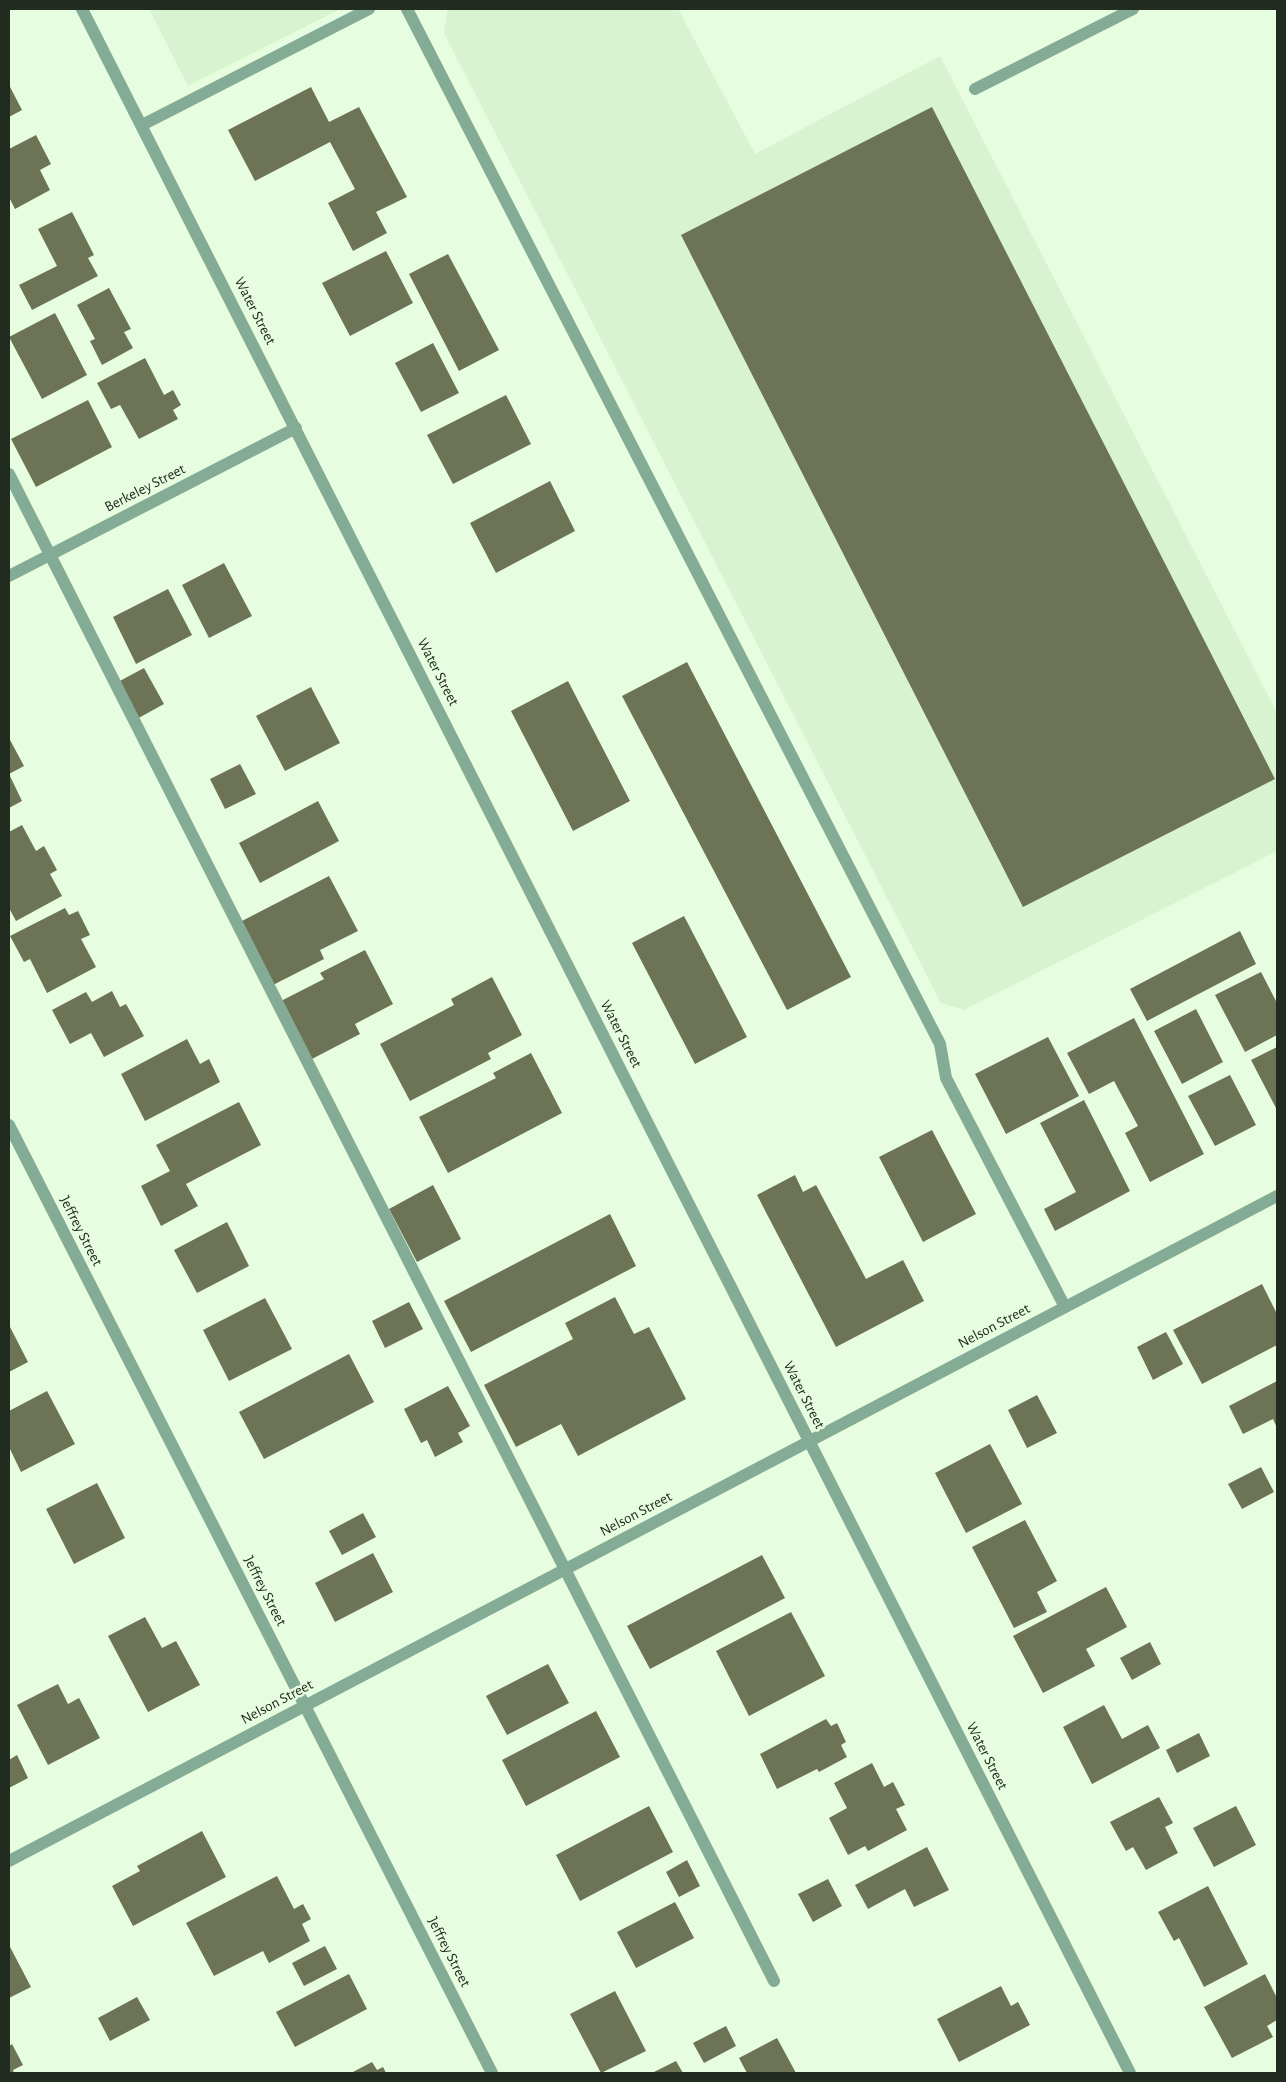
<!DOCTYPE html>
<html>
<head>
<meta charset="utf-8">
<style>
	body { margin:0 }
	#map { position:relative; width:1286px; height:2082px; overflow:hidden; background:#e6fddf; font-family:"Alegreya Sans",sans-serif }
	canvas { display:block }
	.frame { position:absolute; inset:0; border:10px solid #222b20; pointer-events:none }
</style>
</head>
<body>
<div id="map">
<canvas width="1286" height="2082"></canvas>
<div class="frame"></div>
</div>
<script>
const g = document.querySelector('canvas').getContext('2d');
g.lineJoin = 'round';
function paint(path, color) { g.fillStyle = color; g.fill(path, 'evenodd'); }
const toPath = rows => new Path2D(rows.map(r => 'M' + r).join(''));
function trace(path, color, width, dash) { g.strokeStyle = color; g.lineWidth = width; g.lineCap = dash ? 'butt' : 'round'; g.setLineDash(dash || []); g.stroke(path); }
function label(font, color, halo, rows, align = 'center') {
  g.font = font + ' "Alegreya Sans",sans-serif'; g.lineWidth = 5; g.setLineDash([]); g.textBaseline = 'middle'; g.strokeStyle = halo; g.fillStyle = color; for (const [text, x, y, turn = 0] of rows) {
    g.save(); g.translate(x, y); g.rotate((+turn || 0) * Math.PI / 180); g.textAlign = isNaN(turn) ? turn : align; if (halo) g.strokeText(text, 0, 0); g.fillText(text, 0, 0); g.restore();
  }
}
paint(toPath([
	[149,9,340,9,188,86],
	[448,9,678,9,755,154,940,56,1277,713,1277,851,964,1010,941,1003,444,33]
]), '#d7f3cf');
paint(toPath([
	[9,85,22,110,9,117],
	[311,87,329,122,359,107,407,197,376,212,387,233,353,251,328,203,355,189,330,142,255,181,228,130],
	[932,107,1275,779,1023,907,681,235],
	[36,135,51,164,40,170,50,190,15,209,9,197,9,149],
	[72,212,94,255,88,258,98,276,32,310,19,285,57,266,38,229],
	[386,251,413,303,350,336,322,283],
	[448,254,499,350,459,371,409,274],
	[109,288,131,329,124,332,133,348,102,365,90,341,95,339,77,305],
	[55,313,87,375,42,399,9,337],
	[433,343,459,393,421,412,395,363],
	[145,358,164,395,173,390,181,405,173,410,178,419,139,439,120,405,111,409,97,383],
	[506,395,531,444,453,484,427,435],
	[88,400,112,447,36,487,11,439],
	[550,481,575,531,496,573,470,523],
	[224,563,252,616,209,638,182,585],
	[168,589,192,635,136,664,113,617],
	[687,662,851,977,787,1010,622,696],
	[144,668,164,704,135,720,116,683],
	[568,681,630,801,573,831,511,711],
	[311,687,340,743,285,771,256,716],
	[9,738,24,766,9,774],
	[240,764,256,794,225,809,210,779],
	[9,774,22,801,9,808],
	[318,801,339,841,260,883,239,843],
	[22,825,36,851,44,846,57,870,50,874,62,896,16,921,9,908,9,832],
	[329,876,358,931,320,950,324,959,273,985,240,922],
	[65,908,69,915,78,911,90,935,81,939,96,967,47,993,30,959,24,962,10,936],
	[684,916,747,1037,695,1064,632,943],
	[1240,931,1256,964,1147,1021,1130,989],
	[365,950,393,1004,355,1024,360,1034,310,1060,279,1002,324,979,320,973],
	[1261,972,1277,1003,1277,1035,1245,1052,1215,995],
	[492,977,522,1035,488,1053,491,1059,410,1101,380,1044,454,1005,451,999],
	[112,991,120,1007,126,1004,144,1036,104,1057,91,1033,70,1044,52,1010,86,992,92,1002],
	[1196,1009,1223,1062,1182,1084,1154,1031],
	[1134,1018,1204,1154,1150,1182,1125,1133,1138,1126,1114,1081,1089,1094,1067,1053],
	[1048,1037,1079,1096,1006,1134,975,1074],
	[187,1039,200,1064,209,1059,220,1082,145,1121,121,1074],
	[1277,1047,1277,1110,1251,1060],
	[531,1053,562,1113,448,1173,419,1117,496,1078,493,1073],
	[1230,1075,1256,1125,1215,1146,1188,1096],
	[1084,1100,1130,1191,1055,1231,1044,1209,1076,1192,1040,1123],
	[239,1102,261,1145,186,1184,198,1206,161,1226,141,1186,170,1171,156,1145],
	[932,1130,976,1214,923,1242,879,1157],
	[795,1175,803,1192,816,1185,866,1279,903,1260,924,1301,836,1347,757,1195],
	[433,1185,461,1239,417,1262,389,1209],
	[610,1214,636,1266,471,1352,444,1301],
	[227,1222,249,1266,197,1293,174,1250],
	[1262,1284,1277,1314,1277,1345,1202,1384,1173,1330],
	[615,1297,634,1334,649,1327,686,1399,578,1456,561,1424,516,1447,484,1385,573,1339,565,1323],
	[265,1298,292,1349,229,1381,203,1330],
	[409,1302,423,1329,385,1348,372,1321],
	[9,1325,28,1362,9,1372],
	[1166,1332,1183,1364,1153,1380,1137,1347],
	[349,1354,374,1402,264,1459,239,1412],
	[1277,1381,1277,1428,1273,1419,1243,1434,1229,1406],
	[448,1386,470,1426,458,1433,463,1442,435,1457,427,1440,421,1443,404,1409],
	[47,1391,75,1444,21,1472,9,1447,9,1411],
	[1037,1395,1057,1433,1027,1448,1008,1410],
	[990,1444,1022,1504,966,1533,935,1473],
	[1261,1467,1274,1492,1242,1509,1228,1484],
	[97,1483,125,1538,74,1564,46,1509],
	[363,1513,376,1537,342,1555,329,1531],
	[1025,1520,1057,1581,1037,1592,1047,1612,1014,1628,972,1547],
	[373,1553,393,1592,335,1622,315,1583],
	[762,1555,785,1598,650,1669,627,1626],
	[1106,1587,1127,1627,1086,1649,1095,1666,1043,1693,1013,1636],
	[791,1612,825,1676,749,1716,716,1651],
	[145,1617,162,1648,176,1641,200,1685,148,1712,108,1636],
	[1150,1642,1161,1664,1132,1680,1120,1658],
	[548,1664,569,1703,507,1735,486,1696],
	[58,1684,68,1704,79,1698,100,1738,48,1765,17,1705],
	[1104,1705,1122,1739,1148,1725,1160,1748,1092,1784,1063,1727],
	[596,1711,620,1757,526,1806,502,1760],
	[826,1719,831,1726,837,1723,846,1742,841,1745,847,1757,819,1772,817,1769,777,1789,760,1754],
	[1199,1733,1210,1756,1177,1773,1166,1750],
	[17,1755,28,1778,9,1788,9,1760],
	[872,1763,884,1787,893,1782,905,1805,896,1809,907,1830,868,1851,865,1846,848,1855,829,1818,847,1808,834,1783],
	[1159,1797,1173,1823,1165,1827,1178,1853,1146,1870,1133,1847,1126,1851,1110,1822],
	[649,1806,673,1852,580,1901,556,1855],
	[1236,1806,1256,1845,1214,1867,1193,1828],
	[202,1831,226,1877,133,1926,112,1886,140,1871,137,1866],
	[927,1847,949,1890,914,1907,905,1889,868,1909,855,1885],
	[687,1860,700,1886,679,1897,666,1872],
	[277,1876,294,1909,303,1904,311,1919,302,1924,310,1941,269,1963,263,1951,214,1976,186,1923],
	[828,1879,842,1906,813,1922,798,1894],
	[1208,1886,1248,1964,1204,1987,1179,1938,1174,1941,1158,1912],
	[675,1902,694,1938,636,1968,617,1932],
	[9,1945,31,1987,9,1998],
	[325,1946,337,1969,304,1986,292,1963],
	[349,1974,367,2009,295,2047,276,2012],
	[1265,1974,1277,1998,1277,2020,1267,2026,1273,2037,1232,2058,1204,2007],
	[1001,1986,1011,2006,1018,2002,1030,2025,959,2062,937,2019],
	[615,1991,646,2051,601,2073,570,2014],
	[137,1997,150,2020,110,2041,98,2018],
	[726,2026,736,2046,704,2063,693,2043],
	[777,2038,796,2073,747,2073,739,2058],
	[12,2044,23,2065,13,2070,14,2073,9,2073,9,2046],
	[676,2061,683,2073,652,2073],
	[372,2062,377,2070,383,2067,386,2073,351,2073]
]), '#6d7355');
trace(toPath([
	[407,9,940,1044,946,1078,1065,1307],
	[975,89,1133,9],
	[142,125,369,9],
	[9,474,774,1981]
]), '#84ab95', 12);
trace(toPath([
	[82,9,1130,2073],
	[9,576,296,428],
	[9,1125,492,2073],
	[9,1861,1277,1196]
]), '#84ab95', 12);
label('15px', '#222b20', '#e6fddf', [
	["Water Street",255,311,63],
	["Berkeley Street",145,488,-27],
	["Water Street",438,672,63],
	["Water Street",621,1034,63],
	["Jeffrey Street",81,1231,63],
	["Nelson Street",994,1326,-28],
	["Water Street",804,1395,63],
	["Nelson Street",636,1514,-28],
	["Jeffrey Street",265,1591,63],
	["Nelson Street",277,1702,-28],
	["Water Street",987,1756,63],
	["Jeffrey Street",449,1952,63]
]);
</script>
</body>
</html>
